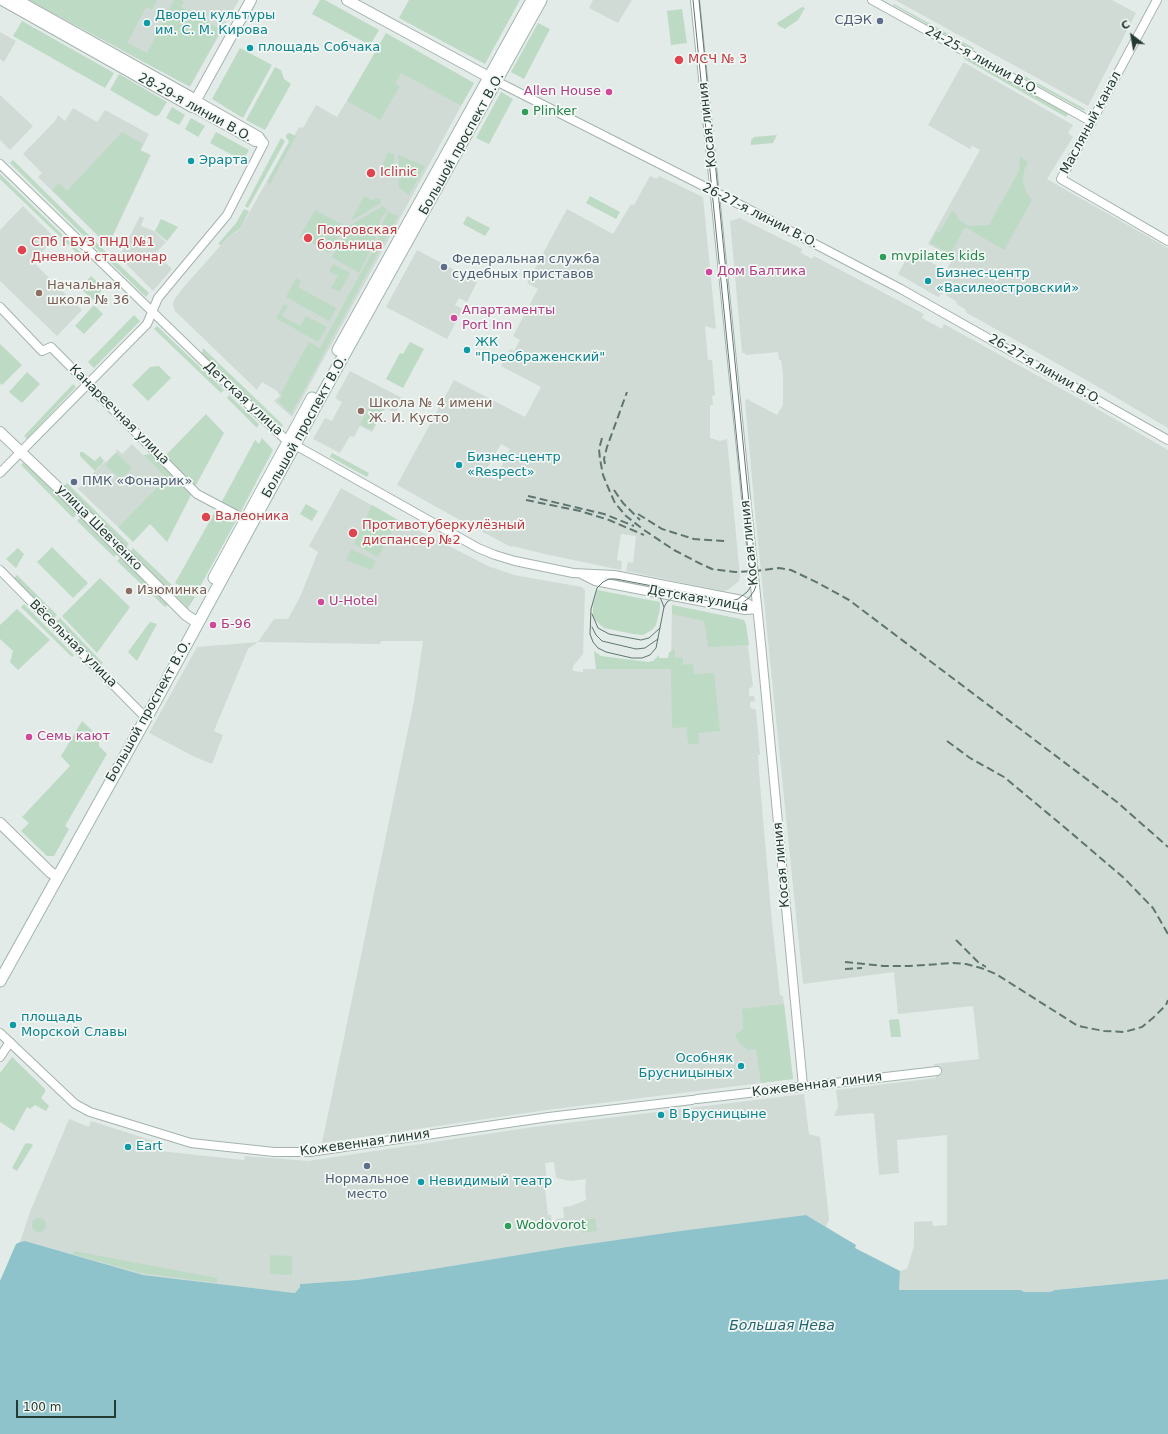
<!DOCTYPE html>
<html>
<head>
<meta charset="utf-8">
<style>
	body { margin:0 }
	#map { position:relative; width:1168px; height:1434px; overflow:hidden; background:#e2ebe7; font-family:"DejaVu Sans",sans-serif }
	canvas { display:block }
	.north { position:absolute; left:1112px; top:16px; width:40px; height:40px; -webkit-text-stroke:3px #f3f8f5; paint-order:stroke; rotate:329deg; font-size:11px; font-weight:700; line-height:16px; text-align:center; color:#243b34 }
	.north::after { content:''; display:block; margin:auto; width:14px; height:18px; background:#243b34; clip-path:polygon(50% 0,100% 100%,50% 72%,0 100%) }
	.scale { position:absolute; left:16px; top:1400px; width:100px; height:18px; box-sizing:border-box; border:2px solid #243b34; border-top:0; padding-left:5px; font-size:12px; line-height:14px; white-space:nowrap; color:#243b34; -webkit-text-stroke:3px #f3f8f5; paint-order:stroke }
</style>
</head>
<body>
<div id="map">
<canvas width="1168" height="1434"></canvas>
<div class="north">С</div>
<div class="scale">100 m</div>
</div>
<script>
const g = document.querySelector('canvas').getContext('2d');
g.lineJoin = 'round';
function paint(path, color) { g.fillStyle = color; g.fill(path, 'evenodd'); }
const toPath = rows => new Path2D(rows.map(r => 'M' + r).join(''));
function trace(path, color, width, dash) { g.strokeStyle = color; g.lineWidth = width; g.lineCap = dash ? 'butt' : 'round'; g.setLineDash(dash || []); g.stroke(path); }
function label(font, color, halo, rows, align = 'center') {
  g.font = font + ' "DejaVu Sans",sans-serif'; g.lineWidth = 3.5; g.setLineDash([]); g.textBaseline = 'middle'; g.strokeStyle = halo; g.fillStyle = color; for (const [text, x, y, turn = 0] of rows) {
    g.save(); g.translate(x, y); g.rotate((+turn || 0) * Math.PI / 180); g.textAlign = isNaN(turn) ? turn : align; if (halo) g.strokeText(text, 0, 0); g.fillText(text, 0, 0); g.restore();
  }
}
paint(toPath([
	[28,0,239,0,190,87],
	[593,0,632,0,618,23,589,8],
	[895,0,1112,0,1136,13,1088,106],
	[0,32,16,41,4,62,0,59],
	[373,57,461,106,292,417,274,401,280,396,277,391,262,382,257,390,175,311,173,304,174,300,182,289,229,236,237,232,241,227,286,147,288,148,299,127,303,128,316,105,337,117],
	[963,63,965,63,1073,125,1068,133,1073,137,1047,179,1168,248,1168,428,1088,381,967,313,965,309,956,304,957,302,943,293,938,297,898,274,911,251,946,271,953,258,928,244,980,150,972,146,970,149,928,125],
	[0,95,33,126,10,150,0,140],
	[73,108,97,122,105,110,149,134,141,150,151,155,108,246,38,177,42,173,23,154,55,121,58,115,65,121],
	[650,176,657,179,659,176,703,197,716,329,705,326,708,360,712,360,715,395,712,396,713,405,710,405,710,438,720,441,727,439,740,576,739,581,728,590,722,591,626,571,628,562,633,563,636,536,621,534,617,560,622,561,621,570,549,555,512,546,511,547,458,519,397,485,454,380,525,417,541,387,501,366,510,349,514,351,520,340,513,336,538,289,527,283,567,209,613,234,631,204,634,205],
	[501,444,510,449,495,480,484,474],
	[23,206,55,238,33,262,82,310,57,336,0,281,0,230],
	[140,216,144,218,141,226,154,231,166,242,156,253,172,269,153,291,119,257],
	[740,218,802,249,801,253,812,259,814,256,924,314,922,318,942,329,944,324,1087,403,1168,450,1168,1279,1055,1290,1050,1292,1024,1292,1021,1290,899,1291,900,1271,907,1269,914,1246,914,1222,932,1221,933,1226,947,1225,947,1135,897,1140,899,1173,879,1175,874,1113,834,1116,838,1107,836,1090,936,1078,934,1064,979,1059,973,1006,898,1014,894,972,803,984,756,523,745,400,747,399,777,415,783,405,783,373,781,360,779,360,778,352,746,355,745,353,742,353,730,221],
	[417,250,477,282,467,302,459,298,455,305,463,309,447,339,386,307],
	[350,371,404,399,395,413,386,408,372,432,360,426,354,437,350,436,340,453,313,439,325,418,332,421,342,402,335,398],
	[132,444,166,478,118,527,78,489,105,461,106,462,117,451,116,450,117,449,122,454],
	[341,488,398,520,488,566,514,575,582,587,585,591,583,654,573,666,573,671,583,672,583,669,671,669,672,605,741,619,745,622,753,686,749,689,749,696,754,696,755,701,750,702,750,706,751,708,756,710,760,755,758,755,760,784,772,922,780,995,783,996,793,1079,547,1110,322,1143,414,701,423,641,381,641,380,644,258,642,248,649,214,731,223,735,212,764,195,757,149,733,197,647,258,642,274,619,288,619,300,597,318,552,309,546],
	[804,1094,809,1134,820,1137,829,1219,826,1227,806,1215,680,1231,567,1247,433,1269,357,1280,300,1284,300,1287,295,1293,143,1275,25,1241,20,1242,30,1212,69,1119,89,1127,91,1121,160,1143,160,1151,244,1160,245,1156,308,1161,533,1127],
	[554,1162,556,1178,571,1181,586,1179,585,1188,586,1200,571,1206,563,1207,564,1218,556,1219,556,1222,552,1223,551,1215,548,1215,544,1181,547,1180,545,1163]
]), '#d1dbd6');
paint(toPath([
	[29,0,157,0,152,10,146,7,127,43,147,53,157,34,156,33,174,0,181,0,184,2,181,7,221,30,191,84,189,86],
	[320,0,325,0,379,30,372,42,366,43,312,14],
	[409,0,520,0,485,64,399,18],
	[894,4,974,48,973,50,893,5],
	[802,7,805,8,798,20,785,29,779,26,777,23],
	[682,9,687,43,671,45,667,11],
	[22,21,114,73,105,88,13,36],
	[538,23,550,29,524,79,511,72],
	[386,33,474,83,461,106,401,73,395,84,400,86,380,120,347,101],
	[240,48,272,65,243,118,212,99],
	[965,56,1068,114,1066,117,964,59],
	[275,67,281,70,284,79,291,84,265,130,246,120],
	[1019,73,1085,109,1084,111,1018,75],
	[119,74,167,102,159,115,155,116,110,90],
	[501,92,513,99,489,144,476,138],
	[172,107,185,115,179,125,166,118],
	[191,118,205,126,198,137,185,129],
	[122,132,143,144,140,151,150,155,108,245,52,190,59,183,67,191],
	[216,132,249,150,243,161,210,143],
	[289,133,296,136,270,184,267,182,289,142,286,137,286,135],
	[777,135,773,143,751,145,751,140,754,137],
	[281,138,285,141,248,208,245,206],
	[388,152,394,154,394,179,380,170],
	[398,155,425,166,409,195,399,188],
	[1021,157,1028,162,1024,171,1023,182,1026,192,1032,200,1004,250,965,227,950,254,930,243,936,232,939,233,952,211,955,212,959,220,969,226,989,225,1020,169,1019,160],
	[13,160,108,254,105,257,10,163],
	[0,174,80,252,78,254,0,179],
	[364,196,372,200,379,198,381,203,351,221],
	[590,196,620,212,616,219,586,203],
	[383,206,387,211,381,218,374,243,359,273,332,257,349,226],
	[244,209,249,211,241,227,237,231,229,236,221,245,218,244,236,223],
	[315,210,345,226,329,253,300,236],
	[388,212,398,216,291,414,278,401,282,397,281,393,309,342,320,348,377,243,384,219],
	[467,216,490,228,485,236,463,224],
	[161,219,178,227,167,241,155,231],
	[112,258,149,293,146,297,109,261],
	[333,264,350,273,340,292,331,288,338,276,329,271],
	[91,276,104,288,93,300,80,288],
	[296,278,301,281,298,287,336,308,329,321,286,297],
	[284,304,288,306,282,316,300,326,306,316,327,327,318,342,276,318],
	[94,305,103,314,84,334,75,326],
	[134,315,140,321,94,368,88,362],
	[157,326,224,390,221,393,154,329],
	[410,342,424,349,403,388,386,379,400,353,403,354],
	[0,344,22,365,2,385,0,383],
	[203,348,283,425,281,429,206,359,202,353],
	[159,366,171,378,148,401,132,385,150,367],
	[27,372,40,384,22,403,9,392],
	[73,384,76,387,27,439,24,436],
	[229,395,259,424,257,428,227,398],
	[374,398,386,404,372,430,360,424],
	[206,414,224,433,195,487,165,456],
	[262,438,273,450,240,513,221,503,255,440,259,444],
	[80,452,83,452,95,461,100,456,104,461,95,471,80,456],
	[116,453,132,468,121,479,105,465],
	[332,453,369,473,367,477,330,457],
	[153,454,192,493,167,542,150,524,133,542,118,527,162,482,166,485,170,482,143,455],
	[24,462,77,514,73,518,21,465],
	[67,483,129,544,126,547,64,486],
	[306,504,318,511,312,521,300,514],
	[372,505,398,520,378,557,354,544],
	[217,508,237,519,196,594,175,583],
	[81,517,118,553,114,557,77,521],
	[52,547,88,583,73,598,37,562],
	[18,548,24,554,16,568,6,559],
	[133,548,172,585,195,597,188,608,130,552],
	[351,549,376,561,371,570,346,560],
	[121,557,169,604,165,607,117,561],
	[17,575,57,615,54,618,14,578],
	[100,578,130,607,97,653,62,616],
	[597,590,660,602,660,609,656,625,652,630,643,635,633,634,604,628,595,620,593,615,593,605],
	[24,604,74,655,72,657,21,607],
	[672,605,744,620,746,625,749,645,708,647,705,625,703,621,672,614],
	[17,609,50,640,18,670,10,662,13,651,0,639,0,625],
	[60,618,103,663,100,665,57,621],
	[150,622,157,624,137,661,128,652],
	[671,650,675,650,675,658,683,658,683,665,693,664,694,674,714,673,720,731,698,733,699,744,691,744,688,743,686,727,672,728,671,669,596,669,594,651,601,656,648,662,653,661,659,655,659,658,668,658,669,652,671,652],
	[82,721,99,737,99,746,107,754,65,826,69,829,54,856,47,856,21,831,29,823,22,817,70,766,61,756],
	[784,1004,793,1079,761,1083,756,1049,746,1050,746,1048,740,1044,736,1037,736,1034,743,1029,742,1009],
	[899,1019,901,1037,891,1037,889,1020],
	[12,1057,45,1089,45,1092,41,1098,49,1106,46,1111,35,1105,30,1109,27,1107,14,1131,0,1122,0,1073],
	[29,1143,33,1145,17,1171,12,1168,24,1146,25,1144],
	'32 1225a7 7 0 1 1 14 0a7 7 0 1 1-14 0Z',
	[595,1218,597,1231,582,1233,580,1220],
	[74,1251,217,1278,217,1283,141,1273,73,1254],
	[270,1255,292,1256,292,1275,270,1274]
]), '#bddac5');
paint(toPath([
	[806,1215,856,1245,855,1248,900,1271,899,1290,1021,1290,1024,1292,1050,1292,1055,1290,1168,1279,1168,1434,0,1434,0,1281,16,1244,20,1242,25,1241,143,1275,295,1293,300,1287,300,1284,357,1280,433,1269,567,1247,680,1231]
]), '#8fc3cb');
const minor = toPath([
	[695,0,761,644,803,1086],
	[872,0,1092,122],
	[1157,0,1061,179,1168,241],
	[496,81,729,199,901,289,1168,440],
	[196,100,259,136,264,143],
	[192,107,255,142,264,143],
	[0,164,231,388,284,438,293,443],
	[0,307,42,351,51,347,197,494,246,520],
	[295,445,478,548,495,555,515,561,573,573,614,575,742,600,757,609],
	[0,473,147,324,158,298,227,215,264,143],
	[0,570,146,718],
	[583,575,595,581,745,610,757,609],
	[0,1033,75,1104,90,1112,191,1143,274,1152,310,1152,549,1117,692,1100],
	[0,1057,10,1042],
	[697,1099,937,1071]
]);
const tertiary = toPath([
	[2,0,192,107,251,0],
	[17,0,196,100],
	[347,0,496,81],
	[0,432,71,500,186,615,198,623],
	[0,823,51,873,58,876]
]);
const secondary = toPath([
	[338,350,532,0],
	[214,578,312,398],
	[0,981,154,704,318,402,541,0]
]);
trace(minor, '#a5b3ae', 10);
trace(tertiary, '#a5b3ae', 12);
trace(secondary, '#a2b6af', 13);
trace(minor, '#fff', 8);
trace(tertiary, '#fff', 10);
trace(secondary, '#fff', 11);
trace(toPath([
	[693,0,751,582,750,588,747,592,738,599,731,601,616,579,609,579,603,582,597,588,591,609,590,634,593,642,598,648,606,652,632,658,642,658,650,655,656,648,664,607,667,602,672,598,678,596,685,596,732,606,739,605,749,598,754,591,757,583,699,0],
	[650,586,658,592,664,607],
	[592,614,598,628,609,634,641,640,649,638,660,628],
	[592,627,596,635,602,641,636,649,645,648,658,639]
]), '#5e766f', 1);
trace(toPath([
	[602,438,599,449,600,459,603,475,610,492,615,503,626,516,644,530,674,550,699,563,712,569,735,572,756,571,779,568,791,570,818,583,849,600,1117,802,1168,847],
	[605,464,604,459,607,447,627,392],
	[614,490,623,503,640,520],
	[528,496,604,514,634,526],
	[526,500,580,511,609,520,644,535],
	[638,514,662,529,694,539,725,541],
	[947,741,970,758,1004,777,1063,826,1124,878,1153,908,1168,934],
	[956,940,978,962,986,967],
	[845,962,884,966,910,966,953,963,966,964,981,968,996,974,1078,1026,1104,1031,1124,1032,1142,1027,1154,1017,1166,1005,1168,1000],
	[845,969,862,968]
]), '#5e766f', 2, [8, 4]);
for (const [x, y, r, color] of [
	[880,21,4,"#5c6f8a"],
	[147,23,4,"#0f9aa8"],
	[250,48,4,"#0f9aa8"],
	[679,60,5,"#e0444e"],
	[609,92,4,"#d1479c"],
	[525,112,4,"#2e9e5b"],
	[191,161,4,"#0f9aa8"],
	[371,173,5,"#e0444e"],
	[308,238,5,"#e0444e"],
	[22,250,5,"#e0444e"],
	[883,257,4,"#2e9e5b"],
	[444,267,4,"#5c6f8a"],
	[709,272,4,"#d1479c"],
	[928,281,4,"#0f9aa8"],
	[39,293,4,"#8d6e63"],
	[454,318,4,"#d1479c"],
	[467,350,4,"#0f9aa8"],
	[361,411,4,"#8d6e63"],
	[459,465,4,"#0f9aa8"],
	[74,482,4,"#5c6f8a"],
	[206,517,5,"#e0444e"],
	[353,533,5,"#e0444e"],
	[129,591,4,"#8d6e63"],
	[321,602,4,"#d1479c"],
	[213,625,4,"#d1479c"],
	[29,737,4,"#d1479c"],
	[13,1025,4,"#0f9aa8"],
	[741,1066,4,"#0f9aa8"],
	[661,1115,4,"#0f9aa8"],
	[128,1147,4,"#0f9aa8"],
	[367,1166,4,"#5c6f8a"],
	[421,1182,4,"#0f9aa8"],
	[508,1226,4,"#2e9e5b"]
]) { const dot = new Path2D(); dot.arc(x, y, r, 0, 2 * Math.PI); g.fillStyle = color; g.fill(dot); trace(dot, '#f3f8f5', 1.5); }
label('13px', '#0d838f', '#f3f8f5', [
	["Дворец культуры",155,16],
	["им. С. М. Кирова",155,31],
	["площадь Собчака",258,48],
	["Эрарта",199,161],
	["Бизнес-центр",936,274],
	["«Василеостровский»",936,289],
	["ЖК",475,343],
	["\"Преображенский\"",475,358],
	["Бизнес-центр",467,458],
	["«Respect»",467,473],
	["площадь",21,1018],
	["Морской Славы",21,1033],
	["Особняк",733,1059,"right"],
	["Брусницыных",733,1074,"right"],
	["В Брусницыне",669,1115],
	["Eart",136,1147],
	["Невидимый театр",429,1182]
], 'left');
label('13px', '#4e5e75', '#f3f8f5', [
	["СДЭК",872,21,"right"],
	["Федеральная служба",452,260],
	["судебных приставов",452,275],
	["ПМК «Фонарик»",82,482],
	["Нормальное",367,1180,"center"],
	["место",367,1195,"center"]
], 'left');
label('13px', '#be3a42', '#f3f8f5', [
	["МСЧ № 3",688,60],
	["Iclinic",380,173],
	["Покровская",317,231],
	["больница",317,246],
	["СПб ГБУЗ ПНД №1",31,243],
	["Дневной стационар",31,258],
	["Валеоника",215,517],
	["Противотуберкулёзный",362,526],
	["диспансер №2",362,541]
], 'left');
label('13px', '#243b34', '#f3f8f5', [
	["24-25-я линии В.О.",982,61,29],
	["28-29-я линии В.О.",195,108,29],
	["Масляный канал",1091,123,-62],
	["Косая линия",708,125,-96],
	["Большой проспект В.О.",462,144,-61],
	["26-27-я линии В.О.",760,216,27],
	["26-27-я линии В.О.",1045,370,30],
	["Детская улица",243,399,43],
	["Канареечная улица",119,415,45],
	["Большой проспект В.О.",305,427,-61],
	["улица Шевченко",99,528,45],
	["Косая линия",750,543,-96],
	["Детская улица",698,599,10],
	["Вёсельная улица",73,644,45],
	["Большой проспект В.О.",149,711,-61],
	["Косая линия",782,865,-95],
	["Кожевенная линия",817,1085,-7],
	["Кожевенная линия",365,1143,-8]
]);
label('13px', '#b23c85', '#f3f8f5', [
	["Allen House",601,92,"right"],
	["Дом Балтика",717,272],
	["Апартаменты",462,311],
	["Port Inn",462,326],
	["U-Hotel",329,602],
	["Б-96",221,625],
	["Семь кают",37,737]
], 'left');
label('13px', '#27864d', '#f3f8f5', [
	["Plinker",533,112],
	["mvpilates kids",891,257],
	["Wodovorot",516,1226]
], 'left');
label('13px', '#785e54', '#f3f8f5', [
	["Начальная",47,286],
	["школа № 36",47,301],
	["Школа № 4 имени",369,404],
	["Ж. И. Кусто",369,419],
	["Изюминка",137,591]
], 'left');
label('italic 14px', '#236571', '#f3f8f5', [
	["Большая Нева",782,1326]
]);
</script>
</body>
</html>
